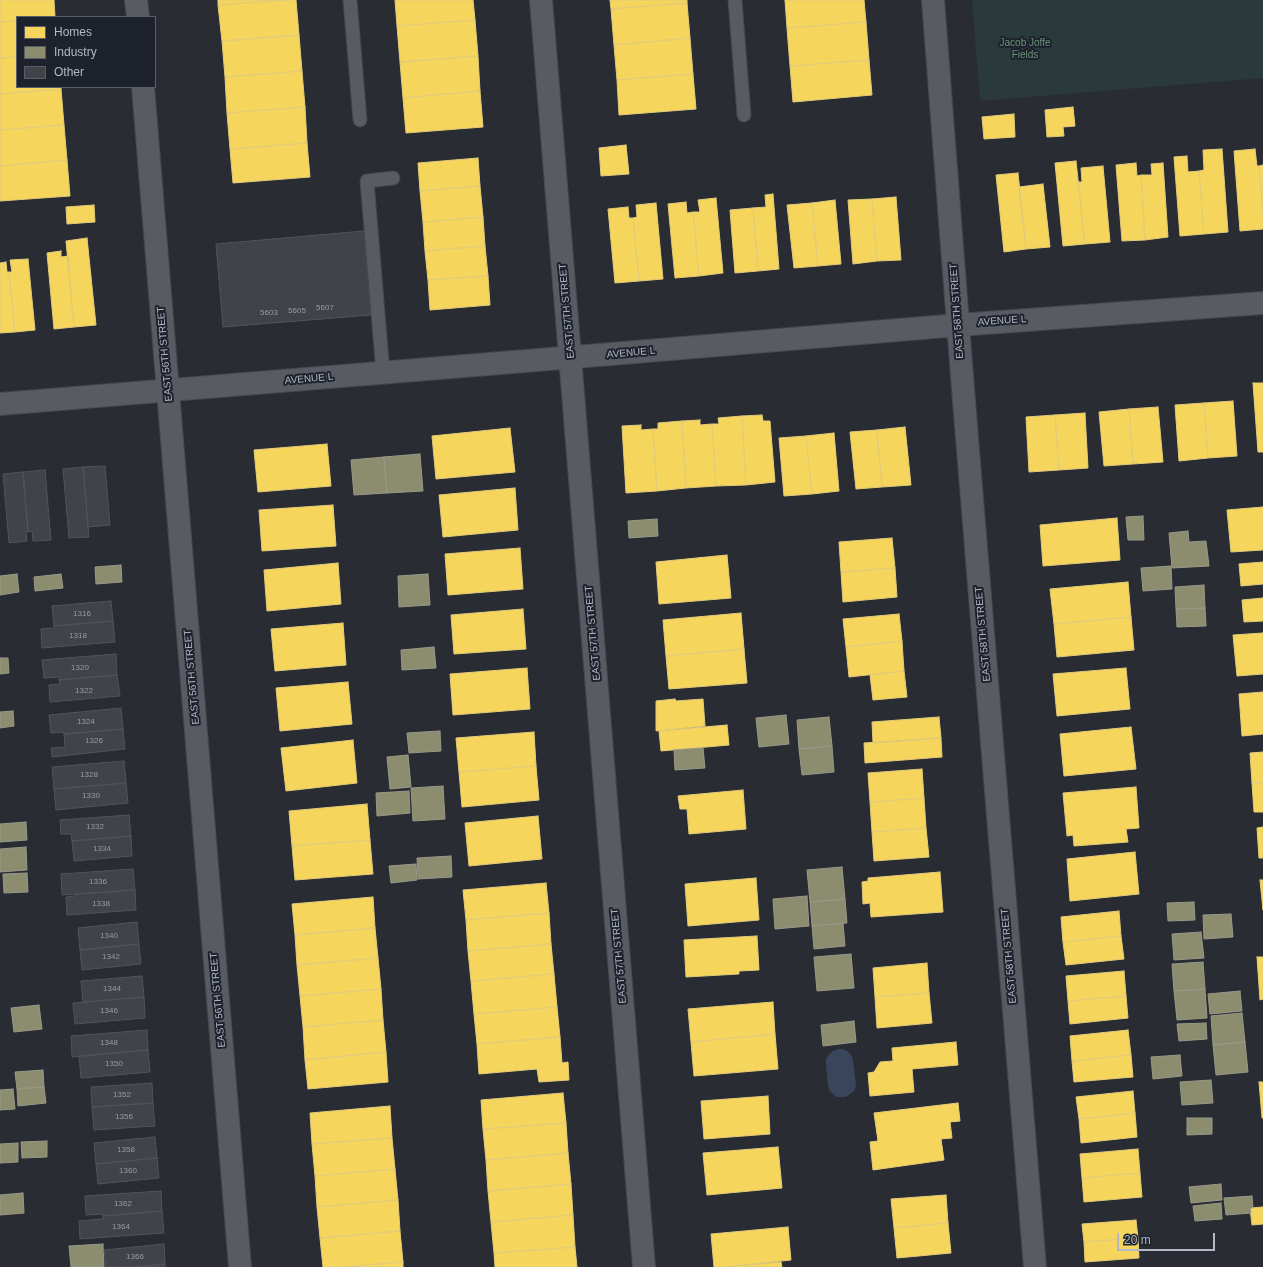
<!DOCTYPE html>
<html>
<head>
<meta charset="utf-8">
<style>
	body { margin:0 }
	#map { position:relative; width:1263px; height:1267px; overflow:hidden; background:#292c33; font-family:Helvetica,sans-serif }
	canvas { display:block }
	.legend { position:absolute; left:16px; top:16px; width:140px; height:72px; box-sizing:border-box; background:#1d222d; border:1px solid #595e69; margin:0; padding:5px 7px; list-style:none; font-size:12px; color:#b3b8c4 }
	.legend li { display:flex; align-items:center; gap:8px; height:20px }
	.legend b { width:20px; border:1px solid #595e69 }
	.scale { position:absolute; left:1117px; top:1233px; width:98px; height:18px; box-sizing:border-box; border:2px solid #b3b8c4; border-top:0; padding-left:5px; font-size:12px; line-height:14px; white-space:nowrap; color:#b3b8c4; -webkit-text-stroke:3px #1d222d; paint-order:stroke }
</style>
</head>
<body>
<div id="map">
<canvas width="1263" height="1267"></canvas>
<ul class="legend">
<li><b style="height:11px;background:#f6d55c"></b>Homes</li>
<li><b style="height:11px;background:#8c8c6e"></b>Industry</li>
<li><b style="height:11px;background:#404348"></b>Other</li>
</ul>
<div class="scale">20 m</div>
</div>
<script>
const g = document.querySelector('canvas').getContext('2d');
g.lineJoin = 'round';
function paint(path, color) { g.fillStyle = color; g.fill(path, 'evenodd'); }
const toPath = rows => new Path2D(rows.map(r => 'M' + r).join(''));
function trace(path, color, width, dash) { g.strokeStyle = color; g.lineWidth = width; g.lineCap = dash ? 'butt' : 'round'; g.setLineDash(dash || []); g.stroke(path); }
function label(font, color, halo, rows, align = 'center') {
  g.font = font + ' Helvetica,sans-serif'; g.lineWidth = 4; g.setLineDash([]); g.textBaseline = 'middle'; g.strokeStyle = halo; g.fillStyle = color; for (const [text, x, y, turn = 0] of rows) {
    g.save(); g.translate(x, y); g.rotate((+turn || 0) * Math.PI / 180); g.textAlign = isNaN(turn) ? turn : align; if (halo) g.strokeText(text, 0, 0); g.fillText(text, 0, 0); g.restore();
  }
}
paint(toPath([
	[972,0,1263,0,1263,78,980,101]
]), '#2a393c');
paint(toPath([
	[838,1049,843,1049,847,1051,851,1055,853,1060,856,1086,854,1091,846,1097,836,1097,829,1090,828,1085,826,1064,826,1059,829,1054,833,1051]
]), '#39455b');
const homes = toPath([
	[0,0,54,0,55,17,17,17,17,21,0,22,0,0],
	[218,0,289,0,218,5,218,0],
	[289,0,296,0,299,35,222,41,218,5,289,0],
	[395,0,473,0,475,20,397,26,395,0],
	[610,0,687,0,687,3,611,9,610,0],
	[785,0,864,0,866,22,787,28,785,0],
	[687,3,690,38,614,45,611,9,687,3],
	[475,20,478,56,400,62,397,26,475,20],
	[17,21,17,57,0,58,0,22,17,21],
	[866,22,869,60,790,66,787,28,866,22],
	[299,35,302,71,225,77,222,41,299,35],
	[690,38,693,74,617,80,614,45,690,38],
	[478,56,480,91,403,98,400,62,478,56],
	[17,57,17,87,61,87,61,89,0,94,0,58,17,57],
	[869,60,872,95,793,102,790,66,869,60],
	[302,71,305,107,227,113,225,77,302,71],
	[693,74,696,109,619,115,617,80,693,74],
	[61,89,64,125,0,130,0,94,61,89],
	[480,91,483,127,406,133,403,98,480,91],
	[305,107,307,143,230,149,227,113,305,107],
	[1073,107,1075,126,1063,127,1064,136,1047,137,1045,110,1073,107],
	[1014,114,1015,137,984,139,982,117,1014,114],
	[64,125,67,160,0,166,0,130,64,125],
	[307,143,310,177,233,183,230,149,307,143],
	[626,145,629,174,601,176,599,148,626,145],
	[1222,149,1228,232,1204,234,1199,171,1204,170,1203,150,1222,149],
	[1255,149,1257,166,1259,166,1263,216,1263,229,1240,231,1234,151,1255,149],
	[1187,156,1188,172,1199,171,1204,234,1180,236,1174,157,1187,156],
	[478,158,480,186,420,191,418,163,478,158],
	[67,160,70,196,0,201,0,166,67,160],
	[1076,161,1085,244,1063,246,1055,163,1076,161],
	[1136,163,1137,176,1141,175,1145,240,1122,241,1116,165,1136,163],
	[1163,163,1168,237,1145,240,1141,175,1152,175,1151,164,1163,163],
	[1263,165,1263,216,1259,166,1263,165],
	[1103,166,1110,242,1085,244,1078,182,1082,182,1081,168,1103,166],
	[1018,173,1026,249,1004,252,996,175,1018,173],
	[1043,184,1050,247,1026,249,1019,187,1043,184],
	[480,186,483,217,423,222,420,191,480,186],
	[773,194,779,269,758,271,753,208,766,207,765,195,773,194],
	[896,197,901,260,877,261,872,199,896,197],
	[716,198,723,273,699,276,693,212,700,212,698,200,716,198],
	[872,199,877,261,853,264,848,200,872,199],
	[835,200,841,264,818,266,812,203,835,200],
	[686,202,687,213,693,212,699,276,675,278,668,204,686,202],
	[656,203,663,279,639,281,633,218,637,217,636,205,656,203],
	[812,203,818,266,794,268,787,205,812,203],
	[94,205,95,222,67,224,66,207,94,205],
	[628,207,629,218,633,218,639,281,615,283,608,209,628,207],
	[753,208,758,271,735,273,730,210,753,208],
	[483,217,485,246,425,251,423,222,483,217],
	[87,238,96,325,74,327,66,241,87,238],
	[485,246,488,276,428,280,425,251,485,246],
	[61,251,61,257,68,256,74,327,54,329,47,253,61,251],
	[28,259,35,330,15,332,9,272,12,272,10,260,28,259],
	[6,262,7,272,9,272,15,332,0,333,0,263,6,262],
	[488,276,490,305,430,310,428,280,488,276],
	[1253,383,1263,383,1263,452,1258,452,1253,383],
	[1233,401,1237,456,1208,458,1204,403,1233,401],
	[1204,403,1208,458,1179,461,1175,405,1204,403],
	[1158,407,1163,462,1133,464,1129,409,1158,407],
	[1129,409,1133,464,1104,466,1099,412,1129,409],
	[1085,413,1088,468,1059,470,1055,415,1085,413],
	[762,415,763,421,770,421,775,482,746,485,742,416,762,415],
	[1055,415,1059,470,1029,472,1026,417,1055,415],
	[742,416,746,485,716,486,712,424,719,424,718,418,742,416],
	[700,420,700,425,712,424,716,486,686,488,682,421,700,420],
	[682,421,686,488,657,491,653,429,658,429,658,423,682,421],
	[641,425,641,430,653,429,657,491,626,493,622,426,641,425],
	[905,427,911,485,882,487,877,430,905,427],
	[510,428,515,472,436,479,432,436,510,428],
	[877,430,882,487,856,489,850,432,877,430],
	[834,433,839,491,812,494,806,436,834,433],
	[806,436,812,494,784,496,779,438,806,436],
	[327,444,331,486,258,492,254,450,327,444],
	[515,488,518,530,443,537,439,495,515,488],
	[333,505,336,546,262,551,259,510,333,505],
	[1263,507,1263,550,1231,552,1227,510,1263,507],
	[1117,518,1120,560,1043,566,1040,525,1117,518],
	[892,538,895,568,841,572,839,542,892,538],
	[520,548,523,589,448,595,445,554,520,548],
	[727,555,731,598,659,604,656,562,727,555],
	[1263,562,1263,584,1241,586,1239,564,1263,562],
	[338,563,341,604,267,611,264,570,338,563],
	[895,568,897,597,843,602,841,572,895,568],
	[1128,582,1131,617,1054,624,1050,589,1128,582],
	[1263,598,1263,621,1244,622,1242,600,1263,598],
	[523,609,526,649,454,654,451,615,523,609],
	[741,613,744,649,666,656,663,620,741,613],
	[899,614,902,641,846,647,843,619,899,614],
	[1131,617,1134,650,1057,657,1054,624,1131,617],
	[343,623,346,665,275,671,271,629,343,623],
	[1263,633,1263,674,1237,676,1233,635,1263,633],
	[902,641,904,671,849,677,846,647,902,641],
	[744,649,747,683,669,689,666,656,744,649],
	[527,668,530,709,453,715,450,674,527,668],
	[1126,668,1130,709,1057,716,1053,674,1126,668],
	[904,671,907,697,873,700,870,675,904,671],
	[348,682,352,724,280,731,276,688,348,682],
	[1263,692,1263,734,1242,736,1239,694,1263,692],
	[675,699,676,701,703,699,705,726,656,731,656,701,675,699],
	[939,717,941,738,873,743,872,722,939,717],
	[727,725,729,745,661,751,659,731,727,725],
	[1131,727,1136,769,1064,776,1060,734,1131,727],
	[534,732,536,766,459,772,456,738,534,732],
	[941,738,942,757,865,763,864,743,941,738],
	[353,740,357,783,286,791,281,748,353,740],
	[1263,752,1263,783,1252,783,1250,753,1263,752],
	[536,766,539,800,462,807,459,772,536,766],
	[922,769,924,798,870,802,868,773,922,769],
	[1252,783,1263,783,1263,812,1254,812,1252,783],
	[1136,787,1139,828,1126,829,1128,842,1074,846,1073,835,1067,836,1063,793,1136,787],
	[743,790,746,829,689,834,687,809,680,809,678,796,743,790],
	[924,798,926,828,872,832,870,802,924,798],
	[367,804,370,840,292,846,289,811,367,804],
	[538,816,542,859,469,866,465,823,538,816],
	[1263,827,1263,858,1259,858,1257,828,1263,827],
	[926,828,929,857,874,861,872,832,926,828],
	[370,840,373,874,295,880,292,846,370,840],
	[1135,852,1139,894,1070,901,1067,859,1135,852],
	[940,872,943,912,871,917,870,903,863,904,862,882,868,881,868,878,940,872],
	[756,878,759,920,688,926,685,884,756,878],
	[1260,880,1263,880,1263,910,1260,880],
	[546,883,549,913,466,920,463,890,546,883],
	[373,897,375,928,295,935,292,904,373,897],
	[1119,911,1121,936,1063,942,1061,917,1119,911],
	[549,913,551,944,468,951,466,920,549,913],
	[375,928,378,958,297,965,295,935,375,928],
	[757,936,759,970,739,971,739,974,686,977,684,940,757,936],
	[1121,936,1124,959,1066,965,1063,942,1121,936],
	[551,944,554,974,471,981,468,951,551,944],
	[1257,957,1263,957,1263,999,1260,1000,1257,957],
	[378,958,381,989,300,996,297,965,378,958],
	[927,963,929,993,875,997,873,968,927,963],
	[1124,971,1126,996,1068,1001,1066,976,1124,971],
	[554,974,557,1007,474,1014,471,981,554,974],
	[381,989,383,1020,303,1027,300,996,381,989],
	[929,993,932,1023,877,1028,875,997,929,993],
	[1126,996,1128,1018,1070,1024,1068,1001,1126,996],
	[773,1002,775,1034,691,1042,688,1009,773,1002],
	[557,1007,560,1037,477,1044,474,1014,557,1007],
	[383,1020,386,1052,305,1060,303,1027,383,1020],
	[1128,1030,1131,1055,1072,1061,1070,1036,1128,1030],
	[775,1034,778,1069,694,1076,691,1042,775,1034],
	[560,1037,562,1063,568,1062,569,1080,539,1082,537,1069,479,1074,477,1044,560,1037],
	[956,1042,958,1065,912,1069,914,1092,870,1096,868,1073,874,1072,880,1062,893,1061,892,1048,956,1042],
	[386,1052,388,1082,308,1089,305,1060,386,1052],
	[1131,1055,1133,1077,1074,1082,1072,1061,1131,1055],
	[1259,1082,1263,1082,1263,1118,1262,1118,1259,1082],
	[1133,1091,1135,1113,1079,1119,1076,1097,1133,1091],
	[563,1093,566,1123,483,1129,481,1100,563,1093],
	[768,1096,770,1134,704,1139,701,1101,768,1096],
	[958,1103,960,1121,950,1122,952,1138,941,1139,944,1160,873,1170,870,1142,878,1141,874,1113,958,1103],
	[390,1106,392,1138,312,1144,310,1113,390,1106],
	[1135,1113,1137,1137,1081,1143,1079,1119,1135,1113],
	[566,1123,568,1153,486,1160,483,1129,566,1123],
	[392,1138,395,1169,315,1176,312,1144,392,1138],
	[778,1147,782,1188,707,1195,703,1153,778,1147],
	[1138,1149,1140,1173,1082,1178,1080,1154,1138,1149],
	[568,1153,571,1184,488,1191,486,1160,568,1153],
	[395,1169,398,1200,317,1207,315,1176,395,1169],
	[1140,1173,1142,1197,1084,1202,1082,1178,1140,1173],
	[571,1184,573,1215,491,1222,488,1191,571,1184],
	[946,1195,948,1223,894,1228,891,1199,946,1195],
	[398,1200,400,1231,320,1238,317,1207,398,1200],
	[1263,1207,1263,1224,1252,1225,1250,1208,1263,1207],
	[573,1215,575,1247,494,1253,491,1222,573,1215],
	[1136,1220,1138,1238,1084,1242,1082,1224,1136,1220],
	[948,1223,951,1253,897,1258,894,1228,948,1223],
	[788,1227,791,1260,725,1267,714,1267,711,1234,788,1227],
	[400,1231,403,1262,343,1267,323,1267,320,1238,400,1231],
	[1138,1238,1139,1258,1085,1262,1084,1242,1138,1238],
	[575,1247,577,1267,495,1267,494,1253,575,1247],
	[403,1262,403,1267,343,1267,403,1262],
	[781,1262,782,1267,725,1267,781,1262]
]);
paint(homes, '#f6d55c');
trace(homes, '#e2cc7b', 1);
const industry = toPath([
	[420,454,423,491,387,493,384,457,420,454],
	[384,457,387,493,354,495,351,460,384,457],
	[1143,516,1144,540,1128,540,1126,517,1143,516],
	[657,519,658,536,629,538,628,521,657,519],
	[1188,531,1189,542,1206,541,1209,566,1172,568,1169,533,1188,531],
	[121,565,122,582,96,584,95,567,121,565],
	[1171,566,1172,589,1143,591,1141,568,1171,566],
	[17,574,19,592,0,595,0,576,17,574],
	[61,574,63,588,35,591,34,577,61,574],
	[428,574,430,605,399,607,398,576,428,574],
	[1204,585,1205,608,1176,609,1175,587,1204,585],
	[1205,608,1206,626,1177,627,1176,609,1205,608],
	[434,647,436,668,402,670,401,650,434,647],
	[0,658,8,658,9,673,0,674,0,658],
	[13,711,14,726,0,728,0,712,13,711],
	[786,715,789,744,759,747,756,718,786,715],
	[829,717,832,746,799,749,797,720,829,717],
	[440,731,441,751,409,753,407,733,440,731],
	[832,746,834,772,802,775,799,749,832,746],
	[703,748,705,768,675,770,674,750,703,748],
	[408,755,411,787,390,789,387,757,408,755],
	[443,786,445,819,413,821,411,788,443,786],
	[409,791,410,813,377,816,376,793,409,791],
	[26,822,27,840,0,842,0,824,26,822],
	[26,847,27,870,0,872,0,849,26,847],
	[451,856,452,877,418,879,417,858,451,856],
	[416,864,417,880,391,883,389,866,416,864],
	[842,867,845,899,810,902,807,870,842,867],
	[27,873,28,892,4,893,3,874,27,873],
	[807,896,809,926,775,929,773,899,807,896],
	[845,899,847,923,812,926,810,902,845,899],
	[1194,902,1195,920,1168,921,1167,903,1194,902],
	[1231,914,1233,937,1204,939,1203,915,1231,914],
	[843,923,845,946,814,949,812,926,843,923],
	[1201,932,1204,958,1174,960,1172,934,1201,932],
	[851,954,854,988,817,991,814,957,851,954],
	[1203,962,1205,989,1174,991,1172,964,1203,962],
	[1205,989,1207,1018,1177,1020,1174,991,1205,989],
	[1240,991,1242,1011,1210,1014,1208,994,1240,991],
	[39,1005,42,1029,14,1032,11,1008,39,1005],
	[1242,1013,1245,1042,1213,1045,1211,1016,1242,1013],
	[854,1021,856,1042,823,1046,821,1025,854,1021],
	[1206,1023,1207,1039,1179,1041,1177,1024,1206,1023],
	[1245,1042,1248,1072,1216,1075,1213,1045,1245,1042],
	[1180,1055,1182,1076,1153,1079,1151,1057,1180,1055],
	[43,1070,44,1087,17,1089,15,1072,43,1070],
	[1211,1080,1213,1103,1182,1105,1180,1082,1211,1080],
	[44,1087,46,1103,18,1106,17,1089,44,1087],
	[13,1089,15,1109,0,1110,0,1090,13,1089],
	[1187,1118,1212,1118,1212,1134,1187,1135,1187,1118],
	[47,1141,47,1157,22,1158,21,1142,47,1141],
	[18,1143,18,1162,0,1163,0,1144,18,1143],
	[1221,1184,1222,1200,1191,1203,1189,1187,1221,1184],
	[23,1193,24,1213,0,1215,0,1195,23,1193],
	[1252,1196,1253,1208,1250,1208,1251,1213,1226,1215,1224,1198,1252,1196],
	[1221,1203,1222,1219,1195,1221,1193,1206,1221,1203],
	[103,1244,104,1267,71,1267,69,1246,103,1244]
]);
paint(industry, '#8c8c6e');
trace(industry, '#989988', 1);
const building = toPath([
	[364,231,371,315,223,327,216,244,364,231],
	[105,466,110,525,88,527,83,467,105,466],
	[83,467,89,537,69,538,63,469,83,467],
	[45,470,51,540,33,541,32,531,28,532,23,472,45,470],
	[23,472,28,532,26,532,27,541,9,543,3,474,23,472],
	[111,601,113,621,54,626,52,606,111,601],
	[113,621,115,642,42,648,41,629,54,628,54,626,113,621],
	[116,654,117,675,59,680,59,677,44,678,42,660,116,654],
	[117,675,120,696,50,702,49,685,60,684,59,680,117,675],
	[121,708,123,729,64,734,63,732,51,733,49,715,121,708],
	[123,729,125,749,52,757,51,748,65,747,64,734,123,729],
	[124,761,126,783,54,789,52,767,124,761],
	[126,783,128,803,56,810,54,789,126,783],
	[129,815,131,836,72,841,71,834,61,834,60,820,129,815],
	[131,836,132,856,74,861,72,841,131,836],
	[133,869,135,890,62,895,61,874,133,869],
	[135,890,136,910,67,915,66,897,75,896,75,894,135,890],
	[137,922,139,944,80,950,78,928,137,922],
	[139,944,141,964,82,970,80,950,139,944],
	[142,976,144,997,83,1002,81,981,142,976],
	[144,997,145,1018,75,1024,73,1003,144,997],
	[147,1030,148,1050,72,1057,71,1036,147,1030],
	[148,1050,150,1072,81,1078,79,1056,148,1050],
	[152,1083,153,1103,92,1107,91,1087,152,1083],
	[153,1103,155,1126,94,1130,92,1107,153,1103],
	[155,1137,157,1158,96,1164,94,1143,155,1137],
	[157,1158,159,1178,98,1184,96,1164,157,1158],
	[161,1191,162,1211,103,1216,103,1214,86,1215,85,1196,161,1191],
	[162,1211,164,1233,80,1239,79,1221,103,1219,103,1216,162,1211],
	[164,1244,165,1264,135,1267,106,1267,104,1250,164,1244],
	[165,1264,165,1267,135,1267,165,1264]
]);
paint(building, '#404348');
trace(building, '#50545b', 1);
const lane = toPath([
	[350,0,360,120],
	[735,0,744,115],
	[383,373,367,181,393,178]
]);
const street = toPath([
	[136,0,138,17],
	[541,0,644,1267],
	[933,0,963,389,1035,1267],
	[143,87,240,1267],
	[0,404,611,354,958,325,1263,303]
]);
trace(lane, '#45474d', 15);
trace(street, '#45474d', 24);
trace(lane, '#595b62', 13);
trace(street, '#595b62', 22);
label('8px', '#969ba5', null, [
	["5607",325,308],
	["5605",297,311],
	["5603",269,313],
	["1316",82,614],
	["1318",78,636],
	["1320",80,668],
	["1322",84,691],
	["1324",86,722],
	["1326",94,741],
	["1328",89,775],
	["1330",91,796],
	["1332",95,827],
	["1334",102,849],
	["1336",98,882],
	["1338",101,904],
	["1340",109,936],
	["1342",111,957],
	["1344",112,989],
	["1346",109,1011],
	["1348",109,1043],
	["1350",114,1064],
	["1352",122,1095],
	["1356",124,1117],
	["1358",126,1150],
	["1360",128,1171],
	["1362",123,1204],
	["1364",121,1227],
	["1366",135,1257]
]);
label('10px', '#6c9378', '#1d222d', [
	["Jacob Joffe",1025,43],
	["Fields",1025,55]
]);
label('10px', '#b3b8c4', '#1d222d', [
	["EAST 57TH STREET",567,311,-95],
	["EAST 58TH STREET",957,311,-94],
	["AVENUE L",1002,321,-4],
	["AVENUE L",631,353,-5],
	["EAST 56TH STREET",165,354,-95],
	["AVENUE L",309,379,-5],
	["EAST 57TH STREET",593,633,-95],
	["EAST 58TH STREET",983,634,-95],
	["EAST 56TH STREET",192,677,-95],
	["EAST 57TH STREET",619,956,-95],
	["EAST 58TH STREET",1009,956,-95],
	["EAST 56TH STREET",218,1000,-95]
]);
</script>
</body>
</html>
